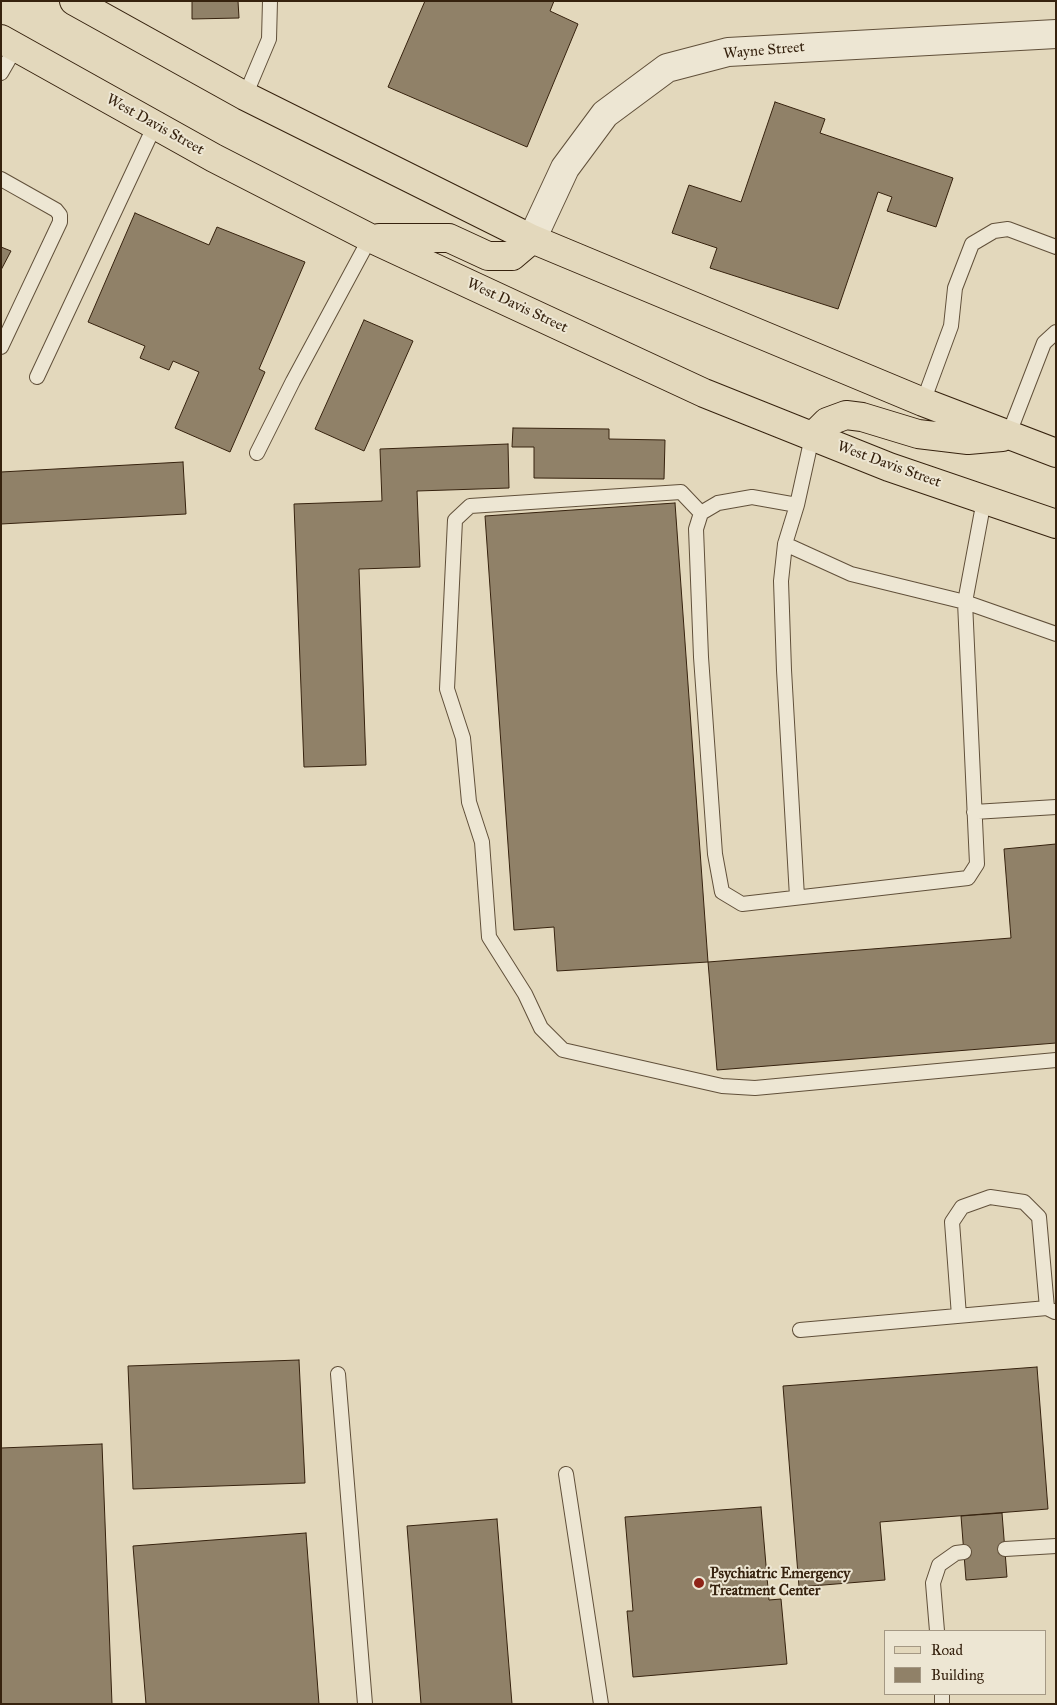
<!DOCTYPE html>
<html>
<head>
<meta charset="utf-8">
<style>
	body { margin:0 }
	#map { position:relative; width:1057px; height:1705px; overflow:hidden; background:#e3d8bc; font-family:"IM FELL Great Primer",serif }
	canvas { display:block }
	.frame { position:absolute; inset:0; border:2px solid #36220e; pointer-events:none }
	.legend { position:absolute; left:884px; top:1630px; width:162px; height:65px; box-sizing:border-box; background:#ede6d3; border:1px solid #a49884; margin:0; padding:6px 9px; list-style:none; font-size:15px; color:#36220e }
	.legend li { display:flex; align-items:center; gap:10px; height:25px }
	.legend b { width:25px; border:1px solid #a49884 }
</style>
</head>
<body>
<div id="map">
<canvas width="1057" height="1705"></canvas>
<div class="frame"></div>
<ul class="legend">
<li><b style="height:6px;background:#e3d8bc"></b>Road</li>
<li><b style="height:14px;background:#908168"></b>Building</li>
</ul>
</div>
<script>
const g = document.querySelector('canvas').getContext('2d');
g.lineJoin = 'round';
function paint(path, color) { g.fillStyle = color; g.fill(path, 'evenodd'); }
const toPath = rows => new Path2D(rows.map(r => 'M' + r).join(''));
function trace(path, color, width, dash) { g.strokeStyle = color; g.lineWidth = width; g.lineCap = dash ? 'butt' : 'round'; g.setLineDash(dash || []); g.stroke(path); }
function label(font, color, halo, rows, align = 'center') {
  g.font = font + ' "IM FELL Great Primer",serif'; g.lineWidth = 4; g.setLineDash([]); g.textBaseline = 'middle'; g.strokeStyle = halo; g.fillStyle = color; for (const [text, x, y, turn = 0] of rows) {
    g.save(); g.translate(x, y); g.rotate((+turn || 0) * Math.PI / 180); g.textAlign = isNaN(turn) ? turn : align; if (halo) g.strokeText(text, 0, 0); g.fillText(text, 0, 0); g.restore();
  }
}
const building = toPath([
	[192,1,238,1,239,18,192,19,192,1],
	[425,1,554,1,550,11,578,24,527,147,388,87,425,1],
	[775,102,825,119,820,133,953,178,936,227,887,211,892,197,878,192,838,309,710,268,717,248,672,233,689,185,741,202,775,102],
	[135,213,209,245,217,227,305,262,259,369,265,372,230,452,175,428,199,372,173,361,169,370,140,358,145,346,88,322,135,213],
	[1,247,11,251,1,270,1,247],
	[364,320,413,341,364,451,315,429,364,320],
	[513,428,609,429,609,439,665,440,664,479,534,478,534,447,512,447,513,428],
	[508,444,509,488,417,491,420,567,359,569,366,765,304,767,294,504,382,501,380,449,508,444],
	[183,462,186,514,1,524,1,472,183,462],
	[675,503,708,962,557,971,554,927,514,930,485,516,675,503],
	[1056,844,1056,1043,717,1070,708,962,1011,938,1004,849,1056,844],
	[299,1360,305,1483,133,1489,128,1366,299,1360],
	[1037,1367,1048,1509,880,1522,885,1580,799,1587,783,1386,1037,1367],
	[102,1444,112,1704,1,1704,1,1448,102,1444],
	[761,1507,769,1600,781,1599,787,1664,633,1677,627,1611,633,1611,625,1517,761,1507],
	[1002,1513,1007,1577,966,1580,961,1516,1002,1513],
	[497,1519,512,1704,421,1704,407,1526,497,1519],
	[306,1533,319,1704,146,1704,133,1546,306,1533]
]);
paint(building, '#908168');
trace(building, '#36220e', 1);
const lane = toPath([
	[1,73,16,47],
	[245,96,269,39,270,1],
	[1,179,56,210,60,215,60,222,1,347],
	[37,377,155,125],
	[923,402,951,326,955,288,972,244,994,231,1008,229,1056,247],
	[1008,436,1044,343,1056,332],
	[812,437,797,505,785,544,851,574,965,602,1056,634],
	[257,453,293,381,370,238],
	[797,505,752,497,718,503,701,513,696,529,701,657,715,854,722,892,742,904,968,878,977,864,965,602,984,500],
	[701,513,681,492,470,506,455,520,447,689,463,738,469,802,482,842,489,937,525,994,541,1028,563,1050,722,1086,755,1088,1056,1060],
	[785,544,781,581,784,670,797,897],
	[974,812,1056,807],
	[959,1316,952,1222,962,1207,990,1197,1024,1202,1039,1217,1047,1308],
	[800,1330,1047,1308,1055,1312],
	[338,1374,365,1704],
	[566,1474,601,1704],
	[1005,1549,1056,1546],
	[937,1631,933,1583,939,1565,956,1553,964,1552],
	[942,1694,942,1704]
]);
const street = toPath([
	[532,239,565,168,605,114,667,68,728,52,1056,34]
]);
const primary = toPath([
	[74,1,245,96,532,239,923,402,1056,453],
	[1,39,214,158,370,238,704,393,889,467,1056,524],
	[379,238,449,238,488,256,512,256,532,239],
	[812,437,827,422,846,415,862,417,918,434,968,440,1002,437]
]);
trace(lane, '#61503a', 16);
trace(street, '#61503a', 30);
trace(primary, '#36220e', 30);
trace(lane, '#ede6d3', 14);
trace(street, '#ede6d3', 28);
trace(primary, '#e3d8bc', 28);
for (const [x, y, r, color] of [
	[699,1583,6,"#8f2418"]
]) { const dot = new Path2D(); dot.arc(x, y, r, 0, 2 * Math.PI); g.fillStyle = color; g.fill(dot); trace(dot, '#ede6d3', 2); }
label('15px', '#36220e', '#ede6d3', [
	["Wayne Street",764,51,-5],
	["West Davis Street",155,125,29],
	["West Davis Street",517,306,25],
	["West Davis Street",889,465,20]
]);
label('bold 15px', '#36220e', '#ede6d3', [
	["Psychiatric Emergency",710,1574],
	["Treatment Center",710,1591]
], 'left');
</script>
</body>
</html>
